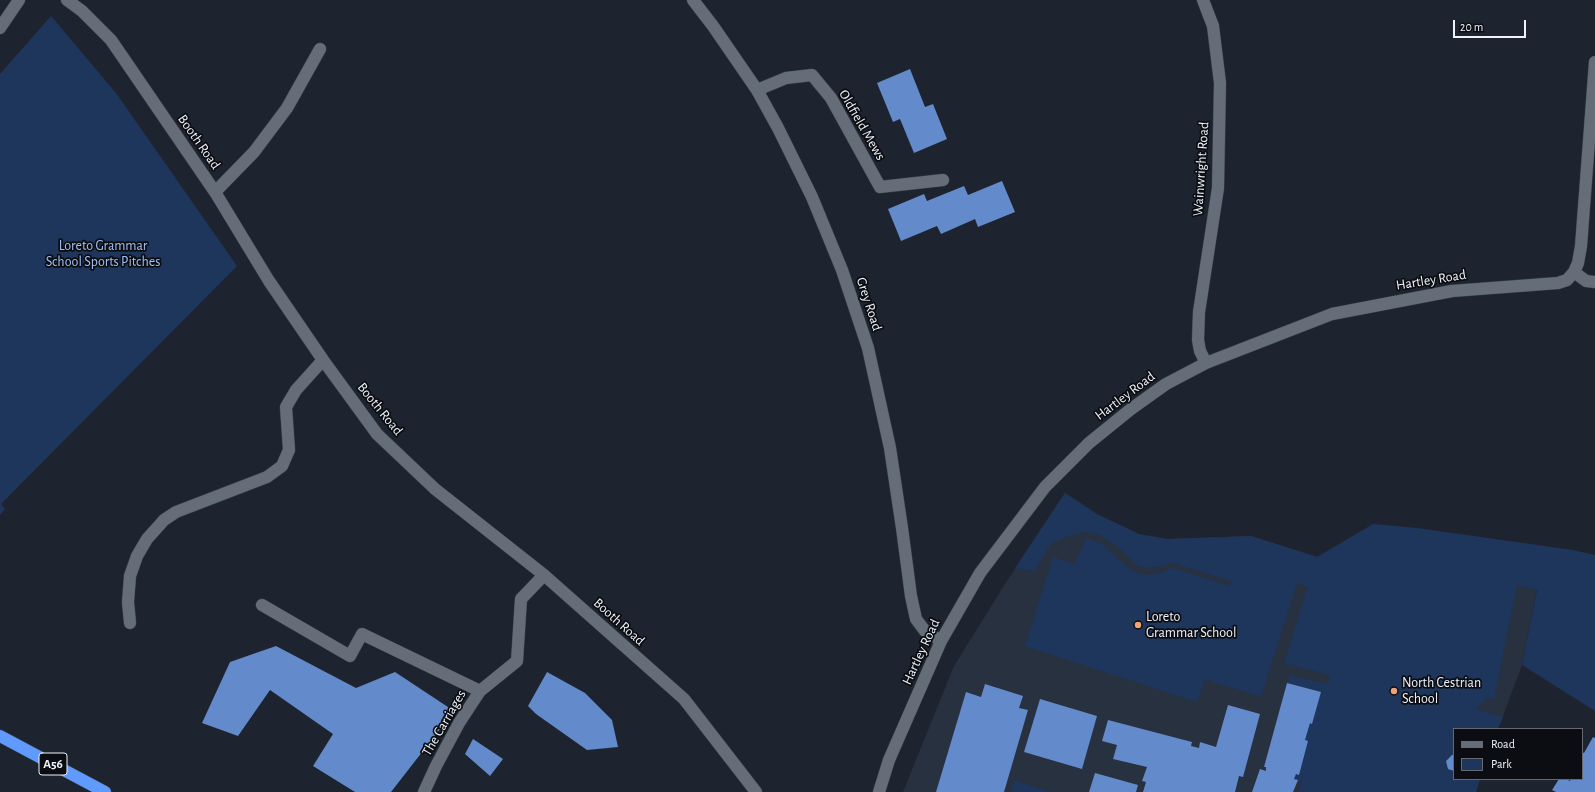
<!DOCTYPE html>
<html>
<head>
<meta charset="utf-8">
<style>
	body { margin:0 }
	#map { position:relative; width:1595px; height:792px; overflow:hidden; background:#1e242f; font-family:"Alegreya Sans",sans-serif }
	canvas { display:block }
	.legend { position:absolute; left:1453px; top:728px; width:130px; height:52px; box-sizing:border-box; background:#0b0d12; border:1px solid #66696f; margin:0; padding:5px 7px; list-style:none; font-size:12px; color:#eef3fa }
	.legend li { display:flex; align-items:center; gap:8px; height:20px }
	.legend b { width:20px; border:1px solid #66696f }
	.scale { position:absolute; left:1453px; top:20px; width:73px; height:18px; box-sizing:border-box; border:2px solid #eef3fa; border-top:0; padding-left:5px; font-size:12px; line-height:14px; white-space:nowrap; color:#eef3fa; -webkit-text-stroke:3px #0b0d12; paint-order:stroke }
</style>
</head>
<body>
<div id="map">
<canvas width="1595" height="792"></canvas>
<ul class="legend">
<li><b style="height:5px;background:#656d79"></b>Road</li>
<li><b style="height:11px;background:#1e355c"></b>Park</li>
</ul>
<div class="scale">20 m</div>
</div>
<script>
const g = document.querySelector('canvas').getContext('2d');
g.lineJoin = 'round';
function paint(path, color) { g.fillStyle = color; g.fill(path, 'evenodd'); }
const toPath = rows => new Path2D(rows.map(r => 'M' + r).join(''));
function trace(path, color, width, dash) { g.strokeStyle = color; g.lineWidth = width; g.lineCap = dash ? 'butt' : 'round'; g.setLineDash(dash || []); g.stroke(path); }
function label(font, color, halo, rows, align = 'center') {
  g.font = font + ' "Alegreya Sans",sans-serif'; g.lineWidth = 3.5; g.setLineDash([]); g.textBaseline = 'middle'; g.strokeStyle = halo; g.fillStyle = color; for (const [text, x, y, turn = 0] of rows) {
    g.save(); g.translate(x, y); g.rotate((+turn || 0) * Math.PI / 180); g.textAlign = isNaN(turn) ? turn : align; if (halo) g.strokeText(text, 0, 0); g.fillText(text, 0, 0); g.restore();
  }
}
paint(toPath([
	[1065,493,1097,514,1139,534,1167,539,1251,536,1318,557,1414,560,1537,589,1522,665,1498,729,1454,729,1454,779,1480,779,1476,792,903,792,954,666,1005,584]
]), '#273140');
paint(toPath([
	[51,16,116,93,237,266,1,504,5,509,0,515,0,74],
	[1065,493,1097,514,1139,534,1167,539,1251,536,1317,557,1373,524,1417,528,1573,550,1595,555,1595,711,1522,665,1537,590,1517,585,1494,699,1487,698,1476,709,1503,717,1498,729,1454,729,1454,779,1480,779,1476,792,1298,792,1302,782,1294,779,1310,723,1312,723,1321,692,1287,683,1290,675,1328,684,1330,675,1284,663,1308,587,1297,583,1261,697,1205,679,1197,702,1025,646,1053,557,1075,564,1086,538,1102,544,1127,567,1137,573,1145,575,1161,573,1173,568,1229,586,1231,581,1173,563,1151,568,1142,567,1137,565,1117,546,1109,541,1098,534,1086,532,1066,537,1051,544,1034,571,1015,568],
	[1014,780,1050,792,1011,792]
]), '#1e355c');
paint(toPath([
	[910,69,925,107,933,104,947,139,914,153,900,119,893,122,877,83],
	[1002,181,1015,212,978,227,975,219,941,234,937,226,901,241,888,209,924,194,927,201,964,186,968,195],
	[276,646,356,688,395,672,454,711,391,792,355,792,313,766,333,734,270,690,238,736,202,723,230,662],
	[547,672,585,693,612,720,618,747,587,750,536,714,528,706],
	[1287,683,1321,692,1312,724,1310,723,1305,740,1308,741,1299,775,1296,774,1294,779,1298,780,1293,792,1252,792,1260,769,1266,771,1266,767,1264,767],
	[985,684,1023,696,1019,708,1028,710,1004,792,936,792,966,692,981,697],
	[1040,699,1097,716,1082,769,1024,752],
	[1228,705,1260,714,1243,777,1239,776,1235,792,1143,792,1146,782,1142,781,1147,767,1113,759,1117,745,1102,741,1108,720,1192,742,1191,746,1199,748,1200,742,1216,747],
	[1593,737,1595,738,1595,792,1556,792,1552,790,1559,779,1566,779,1570,781,1571,779,1582,779,1582,752,1584,753],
	[473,739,503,759,490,776,465,754],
	[1452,755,1454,755,1454,771,1448,769,1446,761],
	[1095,773,1138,785,1136,792,1089,792]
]), '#638acb');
const minor = toPath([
	[67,0,82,11,111,40,215,192,269,281,323,360,377,434,435,489,544,575,684,699,756,792],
	[693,0,713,26,757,90,778,128,812,197,842,270,868,348,890,448,902,528,911,596,916,619,925,631,941,641],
	[1203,0,1213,26,1220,83,1218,188,1199,312,1198,340,1200,351,1206,363],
	[0,28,19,0],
	[757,90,786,78,812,75,831,98,880,187,943,180],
	[215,192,254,152,287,108,320,49],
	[1574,272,1586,281,1595,282],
	[262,605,350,656,362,634,480,691],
	[130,623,128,602,130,576,137,556,147,539,164,520,176,512,267,477,282,466,289,450,286,407,296,390,323,360],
	[424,792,436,766,459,723,480,691,517,661,521,599,544,575],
	[879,792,889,760,941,641,980,573,1045,487,1089,443,1131,409,1166,384,1206,363,1332,314,1452,291,1558,283,1567,280,1574,272,1578,263,1581,246,1595,62]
]);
const highway = toPath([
	[0,736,105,792]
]);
trace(minor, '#3b4049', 13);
trace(highway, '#3b4049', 13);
trace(minor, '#656d79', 12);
trace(highway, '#609afe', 12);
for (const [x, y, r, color] of [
	[1138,625,4,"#efa377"],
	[1394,691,4,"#efa377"]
]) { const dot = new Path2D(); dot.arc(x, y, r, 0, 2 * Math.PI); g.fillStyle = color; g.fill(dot); trace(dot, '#0b0d12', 1.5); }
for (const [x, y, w] of [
	[53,764,28]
]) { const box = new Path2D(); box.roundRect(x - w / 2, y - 11, w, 22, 3); g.fillStyle = '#0b0d12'; g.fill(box); trace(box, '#eef3fa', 1); }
label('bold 13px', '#eef3fa', null, [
	["A56",53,764]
]);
label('14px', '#eef3fa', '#0b0d12', [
	["Oldfield Mews",862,125,60],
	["Booth Road",199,142,55],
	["Wainwright Road",1201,169,-86],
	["Hartley Road",1431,280,-9],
	["Grey Road",869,304,72],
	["Hartley Road",1125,396,-37],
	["Booth Road",380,409,51],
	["Booth Road",619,622,42],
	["Hartley Road",921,652,-65],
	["The Carriages",444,723,-60]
]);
label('14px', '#a0c0f4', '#0b0d12', [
	["Loreto Grammar",103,246],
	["School Sports Pitches",103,262]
]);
label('14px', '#eef3fa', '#0b0d12', [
	["Loreto",1146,617],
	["Grammar School",1146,633],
	["North Cestrian",1402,683],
	["School",1402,699]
], 'left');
</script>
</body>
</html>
